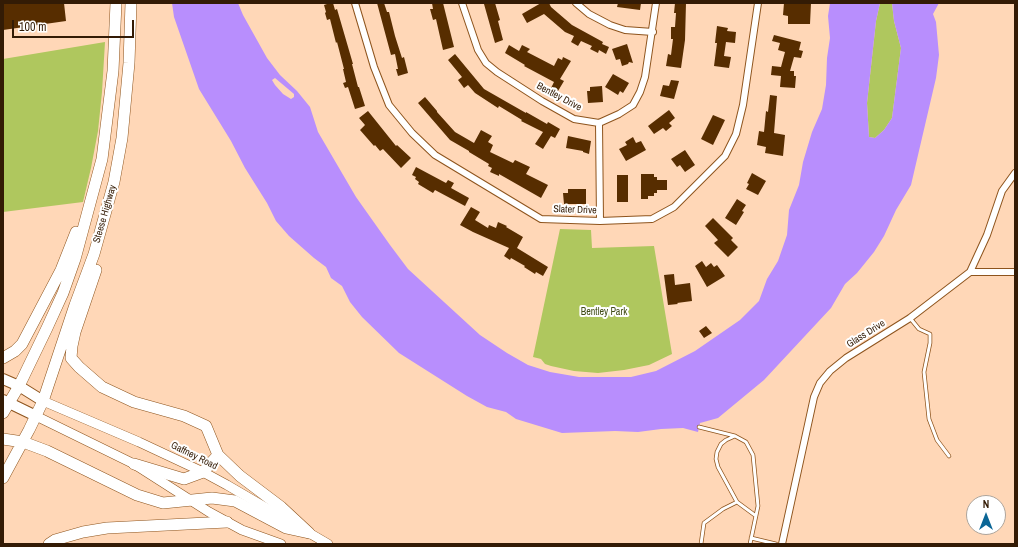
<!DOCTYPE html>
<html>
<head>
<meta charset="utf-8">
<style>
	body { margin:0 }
	#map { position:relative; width:1018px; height:547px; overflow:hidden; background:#ffd7b7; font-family:"Archivo Narrow",sans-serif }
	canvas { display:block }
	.frame { position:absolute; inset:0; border:4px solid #331b05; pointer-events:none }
	.north { position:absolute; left:966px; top:495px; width:40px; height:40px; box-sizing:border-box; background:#fff; border:1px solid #ada49b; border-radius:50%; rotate:0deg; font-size:11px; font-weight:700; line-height:16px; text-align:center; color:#331b05 }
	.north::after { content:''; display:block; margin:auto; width:14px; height:18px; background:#0b6696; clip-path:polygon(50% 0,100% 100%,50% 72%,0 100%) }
	.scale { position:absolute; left:12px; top:20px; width:122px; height:18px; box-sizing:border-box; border:2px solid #331b05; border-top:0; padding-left:5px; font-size:12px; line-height:14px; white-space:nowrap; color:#331b05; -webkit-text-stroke:3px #fff; paint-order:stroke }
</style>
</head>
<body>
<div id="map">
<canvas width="1018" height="547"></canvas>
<div class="frame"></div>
<div class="north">N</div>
<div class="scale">100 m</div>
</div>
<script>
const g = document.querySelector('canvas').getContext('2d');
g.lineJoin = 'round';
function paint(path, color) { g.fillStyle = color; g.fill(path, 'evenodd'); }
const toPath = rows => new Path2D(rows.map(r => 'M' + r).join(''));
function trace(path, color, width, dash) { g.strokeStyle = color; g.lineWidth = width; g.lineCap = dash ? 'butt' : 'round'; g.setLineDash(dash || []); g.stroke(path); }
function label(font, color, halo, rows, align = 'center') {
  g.font = font + ' "Archivo Narrow",sans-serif'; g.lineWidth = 4; g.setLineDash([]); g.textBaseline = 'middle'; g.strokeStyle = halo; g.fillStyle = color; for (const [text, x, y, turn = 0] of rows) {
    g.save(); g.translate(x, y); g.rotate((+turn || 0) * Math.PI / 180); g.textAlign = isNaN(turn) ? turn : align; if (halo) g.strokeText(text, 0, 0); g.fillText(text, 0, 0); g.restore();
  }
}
paint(toPath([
	[880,3,892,3,894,21,901,48,892,118,884,130,875,138,869,137,867,103,876,21],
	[105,42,102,92,98,131,91,168,83,202,3,212,3,59],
	[560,229,591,230,592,248,654,246,672,354,649,365,624,370,598,373,574,371,551,366,545,364,541,359,533,357]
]), '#afc75e');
paint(toPath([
	[172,3,238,3,243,15,267,58,280,75,297,91,310,107,318,132,356,197,390,245,408,269,480,335,507,353,528,365,550,372,579,377,631,377,656,371,695,351,740,320,759,301,767,279,778,261,787,235,789,210,799,185,803,162,812,132,822,109,826,85,827,58,830,38,828,16,830,3,880,3,876,21,867,103,869,137,875,138,884,130,892,118,901,48,894,21,892,3,939,3,933,14,936,22,939,55,936,78,911,185,896,210,884,236,874,252,857,273,845,284,831,308,764,380,718,418,700,423,698,432,683,428,661,429,638,432,615,431,562,433,516,419,506,412,487,407,467,396,399,353,362,317,350,302,342,286,331,278,326,267,314,258,289,236,276,221,267,203,245,168,231,141,199,89,174,17],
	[275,78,294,94,294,97,291,99,283,94,275,85,272,80]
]), '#b88efd');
paint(toPath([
	[3,3,64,3,66,21,3,30],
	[330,3,333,3,335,10,337,9,353,64,352,64,358,87,359,87,365,106,355,109,348,87,345,88,343,83,346,82,343,69,344,69,337,42,336,43,330,19,327,20,325,13,326,12,324,5],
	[377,3,384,3,387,12,389,12,395,36,402,58,404,57,408,73,398,76,396,69,398,69,395,54,391,55],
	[432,3,443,3,454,47,443,50,436,19,433,20,430,9,433,9],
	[489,3,495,3,500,20,498,21,503,40,495,43,484,4],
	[541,3,549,3,551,7,572,25,603,42,602,44,609,47,606,54,599,50,598,53,590,49,592,46,581,41,578,46,571,42,574,36,565,32,544,14,527,23,522,14],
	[618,3,641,3,640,10,617,7],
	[675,3,686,3,685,40,681,68,666,66,668,54,671,55,673,39,671,39,671,27,675,27,676,13,674,13],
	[784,3,811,3,810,24,788,24,788,16,783,15],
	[717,26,728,28,727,31,736,32,735,43,726,42,724,56,731,57,729,68,714,66,717,43,715,43],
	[774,35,801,42,799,50,803,51,801,58,794,57,790,71,794,71,794,76,796,76,795,88,780,87,781,76,771,75,772,66,781,67,785,52,778,50,780,43,772,41],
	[627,44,633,63,629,62,628,64,622,66,620,59,616,60,612,49],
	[509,45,519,51,522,45,530,49,527,52,554,66,558,58,562,60,563,57,571,61,560,79,564,81,558,91,551,88,554,82,524,66,525,65,505,53],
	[455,54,484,89,526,113,526,112,547,124,548,122,560,129,555,138,551,136,543,149,535,144,543,132,521,121,522,120,499,106,498,108,475,93,468,85,464,88,458,80,462,77,448,60],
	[613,74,629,83,623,93,620,91,618,95,605,87],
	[671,80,679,81,674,99,660,96,663,85,669,86],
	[602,86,603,102,588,103,587,91,590,91,590,87],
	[770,95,777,96,774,133,785,135,783,156,765,153,766,147,757,145,759,131,764,132,766,111,768,112],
	[425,97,437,111,437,112,455,132,474,143,481,130,492,136,488,142,493,145,490,152,513,163,515,160,530,167,526,174,548,185,541,198,499,174,499,176,490,172,492,168,488,166,489,164,469,152,469,151,450,140,418,103],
	[669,110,675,118,669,123,672,126,666,131,663,128,654,134,648,126],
	[368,111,396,146,397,145,411,158,401,168,383,149,380,151,375,145,374,146,360,130,365,125,359,118],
	[713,115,725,120,713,145,701,139],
	[568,136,591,141,589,154,583,152,583,151,566,148],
	[633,137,636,143,641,141,646,150,626,161,619,149,627,145,625,142],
	[685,150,695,165,685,172,680,165,677,167,671,159],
	[416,167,446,183,448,180,454,183,451,188,469,198,465,206,435,190,433,193,418,184,419,182,415,179,416,177,412,175],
	[752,173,766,181,758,195,746,189,749,184,747,183],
	[641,174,654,174,654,177,657,177,657,180,667,180,667,190,657,190,657,193,654,193,654,196,648,196,648,199,641,199],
	[617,175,628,175,628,202,617,202],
	[568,189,586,189,586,204,564,204,563,193,568,193],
	[737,199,746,205,742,211,744,212,736,225,725,218],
	[471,207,480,212,475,220,488,228,489,225,496,228,498,222,507,226,506,227,523,237,517,248,548,267,543,276,536,272,535,274,524,267,525,266,511,258,510,260,504,256,509,248,473,232,460,225],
	[713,218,733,238,731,240,738,247,728,257,714,243,718,240,705,226],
	[702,261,706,267,711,263,714,267,717,265,725,276,707,287,695,266],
	[674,274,675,285,690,283,692,301,677,303,678,304,668,305,664,275],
	[706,326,712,333,704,338,699,331]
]), '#572d00');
const service = toPath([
	[910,318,919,329,930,334,930,343,924,372,929,419,937,440,949,456],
	[699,427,735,436,746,442,753,455,758,506,750,544],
	[735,436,726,440,721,444,717,452,716,459,718,467,737,502,756,516],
	[751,538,776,544],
	[701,544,704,523,723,509,737,502]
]);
const minor = toPath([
	[355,3,374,67,389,105,412,133,435,155,541,219,600,221,652,219,674,207,725,156,736,134,743,105,758,3],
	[462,3,478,50,486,63,497,72,542,101,574,119,599,123,619,114,633,105,640,92,645,77,656,3],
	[576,3,589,14,610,25,625,30,653,32],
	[599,123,600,221],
	[970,272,1015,272],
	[782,544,814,397,820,383,830,371,846,358,910,318,970,272,987,235,1002,191,1015,173]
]);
const secondary = toPath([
	[43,401,139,442,203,472,227,485,328,544],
	[36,416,134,464,209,512,242,530,281,544]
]);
const primary = toPath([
	[3,379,19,386,43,401],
	[3,400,36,416]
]);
const trunk = toPath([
	[96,270,75,332,72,346,71,358,79,367,102,387,134,402,184,416,206,426,218,455,240,476,281,507,309,533],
	[3,358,15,351,22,344,61,270,76,232],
	[3,413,19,386,47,328,63,293,75,259,102,159,113,71,116,3],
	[3,439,23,442,47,451,137,495,163,503,212,498,235,501,286,528,309,533],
	[134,464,184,479,203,472,218,455],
	[3,478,29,430,43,401,75,305,94,254,114,182,122,138,129,63,131,3],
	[49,544,55,540,83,532,107,528,227,522]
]);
trace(service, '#8e541d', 4.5);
trace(minor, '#8e541d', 8);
trace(secondary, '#8e541d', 10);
trace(primary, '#8e541d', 12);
trace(trunk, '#8e541d', 12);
trace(service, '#fff', 3);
trace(minor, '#fff', 6);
trace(secondary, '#fff', 9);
trace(primary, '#fff', 10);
trace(trunk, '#fff', 11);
label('10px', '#331b05', '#fff', [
	["Bentley Drive",559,97,28],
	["Slater Drive",575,210,2],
	["Steese Highway",105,214,-74],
	["Glass Drive",866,334,-32],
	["Gaffney Road",194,456,26]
]);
label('10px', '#424d18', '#fff', [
	["Bentley Park",604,312]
]);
</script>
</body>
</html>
